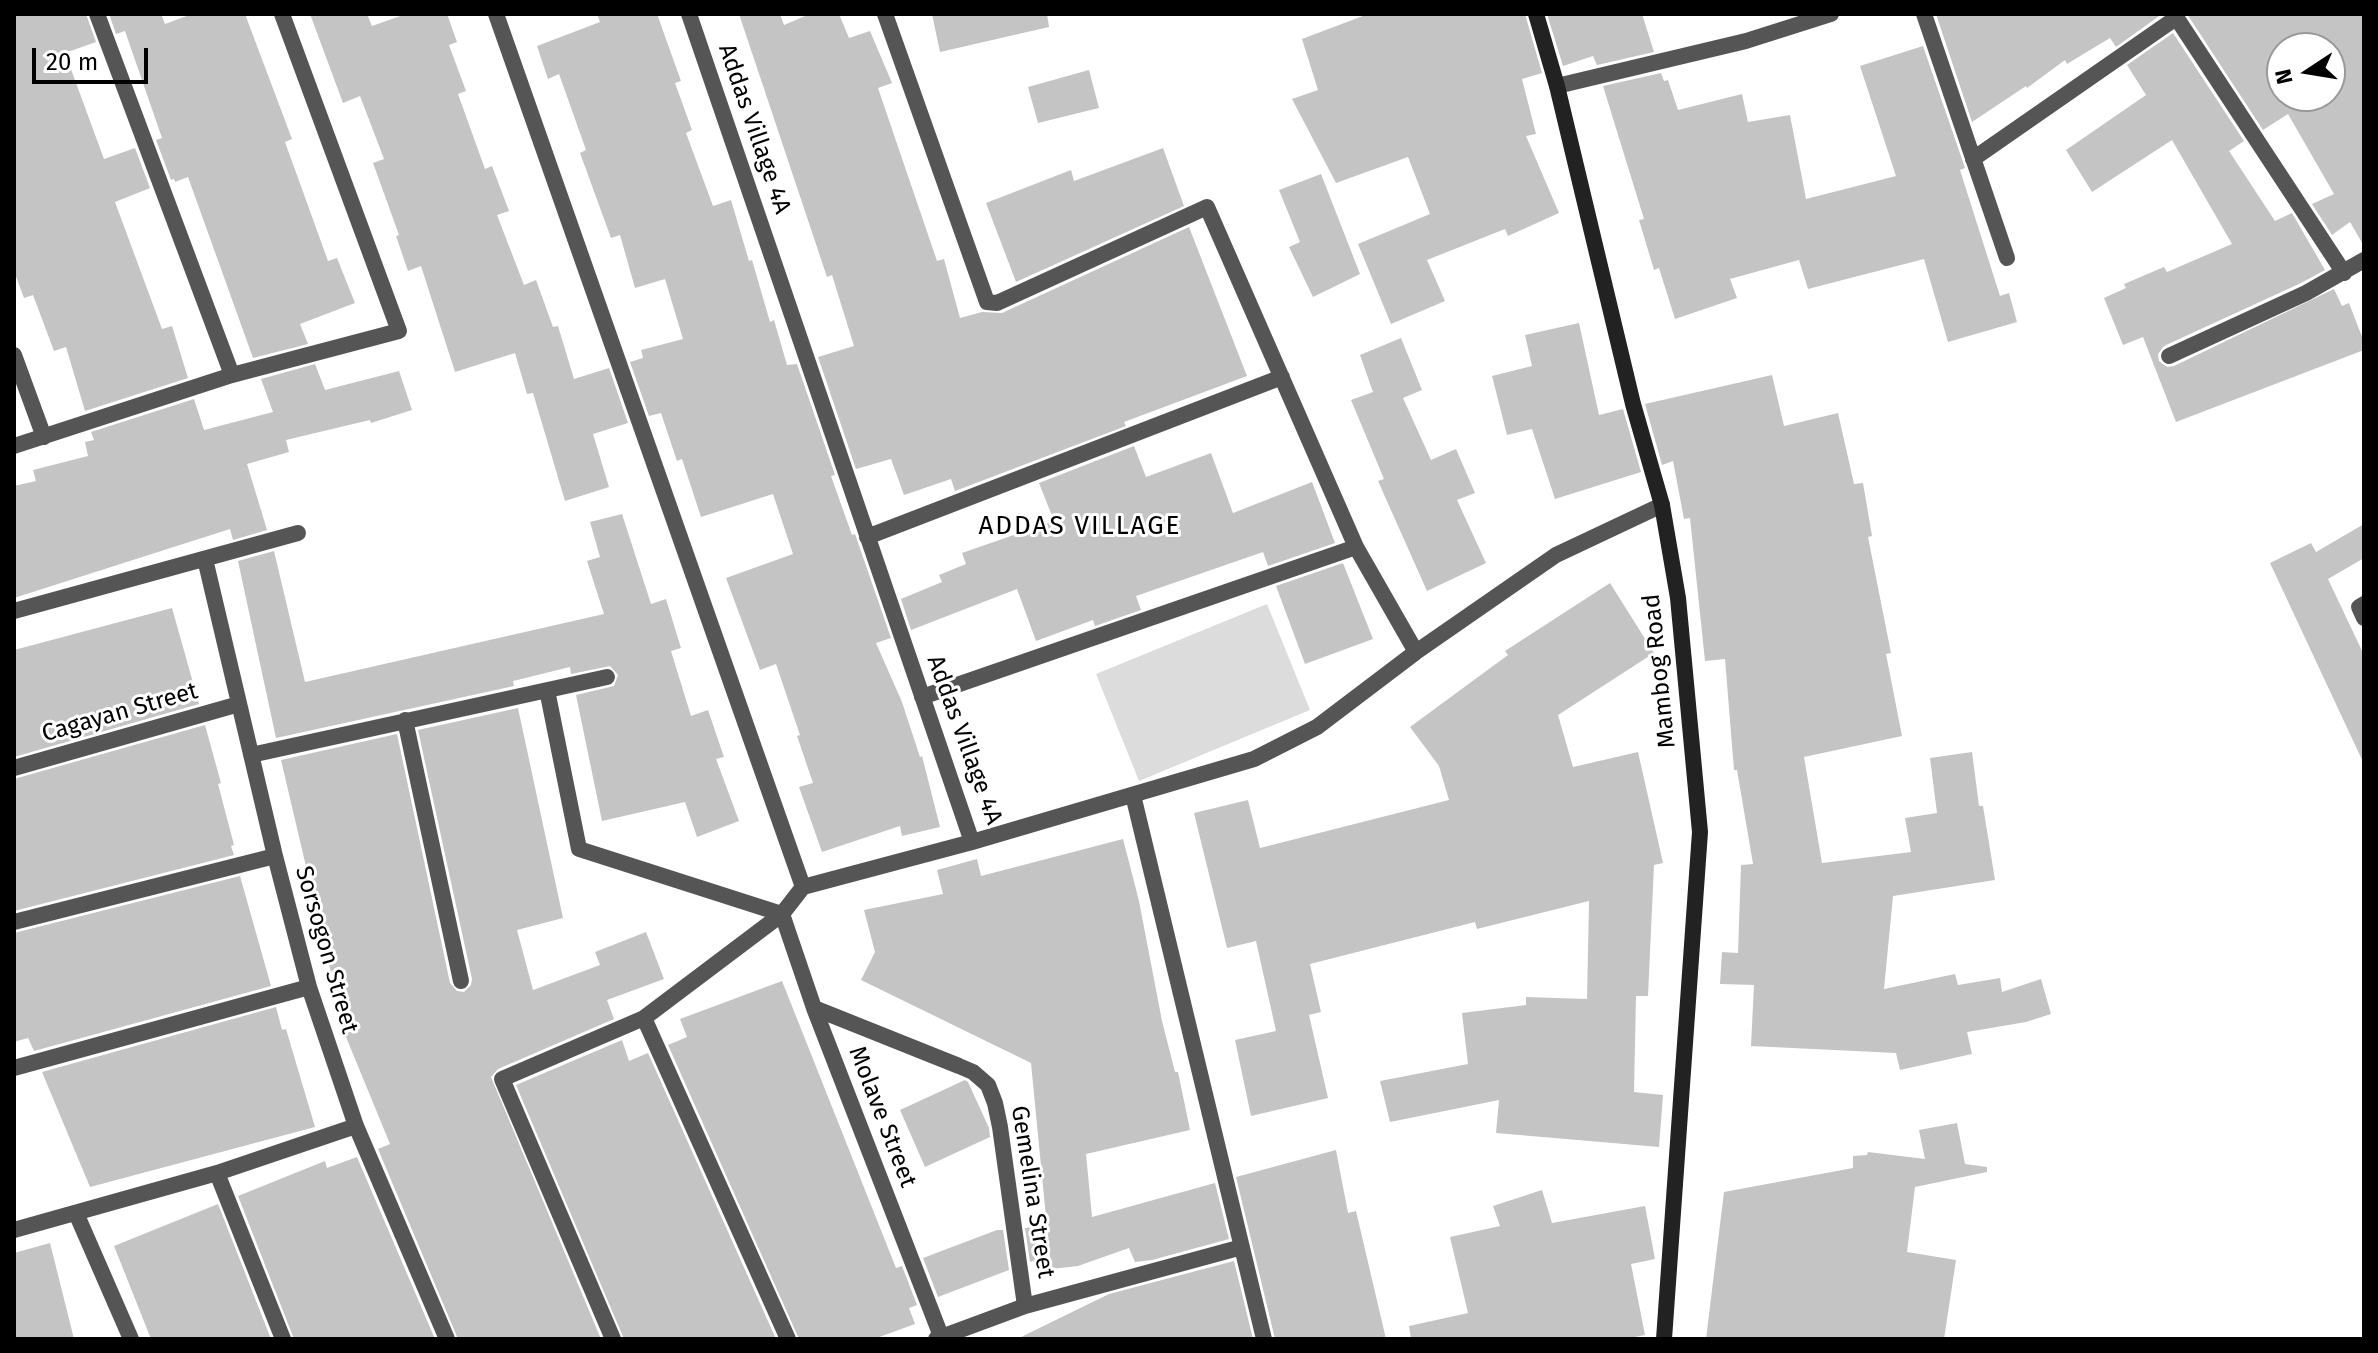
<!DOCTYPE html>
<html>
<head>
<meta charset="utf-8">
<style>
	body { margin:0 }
	#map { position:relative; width:2378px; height:1353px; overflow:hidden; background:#fff; font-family:"Fira Sans",sans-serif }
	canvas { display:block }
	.frame { position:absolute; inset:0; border:16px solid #000; pointer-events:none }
	.north { position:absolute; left:2266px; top:32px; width:80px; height:80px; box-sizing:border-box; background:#fff; border:2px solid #999; border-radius:50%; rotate:258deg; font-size:22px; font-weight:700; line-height:32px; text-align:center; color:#000 }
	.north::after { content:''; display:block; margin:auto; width:28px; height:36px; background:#000; clip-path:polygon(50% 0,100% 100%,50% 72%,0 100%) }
	.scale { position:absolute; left:32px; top:48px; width:116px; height:36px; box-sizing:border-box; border:4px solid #000; border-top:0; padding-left:10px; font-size:24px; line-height:28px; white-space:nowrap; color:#000; -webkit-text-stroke:6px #fff; paint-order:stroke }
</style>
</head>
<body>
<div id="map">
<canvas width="2378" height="1353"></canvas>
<div class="frame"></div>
<div class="north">N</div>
<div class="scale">20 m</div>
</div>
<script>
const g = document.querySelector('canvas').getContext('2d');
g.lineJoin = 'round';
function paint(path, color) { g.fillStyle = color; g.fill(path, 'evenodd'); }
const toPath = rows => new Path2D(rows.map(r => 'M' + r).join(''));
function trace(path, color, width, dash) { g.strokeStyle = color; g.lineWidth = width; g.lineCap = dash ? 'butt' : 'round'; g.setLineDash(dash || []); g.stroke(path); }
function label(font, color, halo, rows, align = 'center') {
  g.font = font + ' "Fira Sans",sans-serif'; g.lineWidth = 6; g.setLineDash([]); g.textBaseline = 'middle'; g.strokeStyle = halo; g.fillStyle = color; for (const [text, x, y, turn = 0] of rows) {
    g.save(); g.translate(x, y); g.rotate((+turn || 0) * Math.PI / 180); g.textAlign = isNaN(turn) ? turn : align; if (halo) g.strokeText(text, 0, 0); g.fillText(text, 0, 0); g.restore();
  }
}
paint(toPath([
	[1267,604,1310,710,1139,781,1096,674]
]), '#dcdcdc');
paint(toPath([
	[14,14,86,14,96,42,65,53,104,159,135,148,150,188,115,202,162,329,172,326,188,378,85,411,66,347,54,351,33,295,24,298,14,271],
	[109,14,161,14,165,24,192,14,245,14,292,139,285,142,328,261,337,258,355,303,300,324,308,344,253,358,188,177,175,182,174,179,171,180,156,140,162,138,125,31,116,34],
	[310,14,367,14,372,26,406,14,447,14,457,42,449,45,466,91,458,94,485,169,492,166,509,211,497,215,524,285,536,280,553,327,558,326,574,379,609,368,628,423,593,434,609,487,565,501,533,393,527,394,515,353,455,372,421,266,408,271,396,236,399,235,373,163,384,159,360,96,343,103],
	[597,14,657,14,681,81,675,83,692,130,686,133,713,206,731,200,749,261,752,260,770,322,774,320,787,365,797,364,835,475,831,476,852,535,855,534,891,638,876,643,902,702,920,757,922,756,940,827,902,836,900,826,822,852,799,787,813,783,797,736,800,735,776,664,760,670,726,578,793,554,773,494,701,517,682,459,677,461,661,413,649,416,630,362,643,358,641,350,683,339,665,279,635,288,620,235,611,238,580,153,586,150,559,74,548,79,537,46,600,22],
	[739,14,780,14,784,25,810,14,839,14,849,38,870,31,892,83,878,88,937,261,944,259,960,318,982,312,1002,313,1189,227,1247,376,1124,422,1126,426,955,491,951,479,904,495,891,459,856,469,818,357,854,346,832,275,827,277],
	[932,14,1047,14,1049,27,940,52],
	[1368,14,1525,14,1542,73,1522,79,1536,134,1526,136,1559,213,1508,236,1505,229,1427,260,1445,301,1391,324,1358,244,1430,214,1408,157,1336,183,1292,99,1318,90,1302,39],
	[1547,14,1642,14,1654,52,1597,65,1593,56,1563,66],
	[1936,14,2162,14,2116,47,2110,38,2067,64,2065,60,2027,88,2026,86,1972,122],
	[2187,14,2364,14,2364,246,2350,222,2332,235,2312,204,2334,194,2288,114,2263,130],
	[2282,48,2330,48,2330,96,2282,96],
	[2173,33,2244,141,2229,151,2275,221,2292,213,2325,270,2301,283,2164,346,2158,354,2159,361,2167,367,2174,366,2334,289,2342,306,2349,303,2364,342,2364,350,2176,422,2143,337,2123,345,2104,298,2126,288,2124,284,2164,267,2167,272,2232,244,2172,140,2092,192,2066,150,2146,95,2127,65],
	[1923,46,1965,168,1960,170,2000,296,2009,293,2017,322,1948,342,1924,259,1808,289,1799,260,1730,279,1737,298,1675,319,1659,268,1654,270,1639,220,1644,219,1603,86,1661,73,1664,81,1668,80,1678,110,1742,94,1748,122,1790,115,1806,199,1896,176,1860,66],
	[1089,70,1099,108,1038,123,1028,87],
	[1163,148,1184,206,1016,282,986,203,1071,170,1074,181],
	[1321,174,1360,274,1313,297,1289,247,1300,242,1279,190],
	[1579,323,1599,415,1623,409,1641,472,1555,499,1532,429,1507,435,1492,376,1532,366,1525,335],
	[1401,338,1422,390,1403,398,1431,460,1456,449,1475,493,1457,500,1486,563,1427,591,1378,481,1384,479,1351,400,1373,392,1360,355],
	[315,364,325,390,399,371,412,410,371,423,370,420,286,440,289,452,247,464,267,530,233,540,230,529,14,598,14,486,36,481,33,470,88,456,85,442,94,440,91,432,194,399,204,430,273,412,261,379],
	[1772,375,1784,426,1838,413,1854,484,1863,483,1872,536,1868,537,1891,653,1886,654,1902,736,1804,757,1822,863,1911,852,1905,818,1937,813,1930,758,1972,752,1979,806,1983,806,1995,880,1893,896,1884,989,1955,974,1958,985,2000,978,2002,992,2041,979,2051,1014,2026,1022,1967,1032,1972,1054,1900,1070,1896,1053,1751,1046,1754,985,1720,984,1722,952,1738,953,1741,865,1753,864,1737,770,1734,770,1725,659,1705,661,1690,518,1684,519,1673,461,1662,465,1645,404],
	[1134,446,1146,477,1211,453,1233,513,1312,482,1335,543,1268,566,1263,552,1136,596,1141,610,1095,626,1093,620,1036,641,1017,589,911,630,901,599,942,582,939,575,966,564,962,553,1054,521,1039,483],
	[622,514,651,604,666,599,681,648,671,651,691,716,708,710,724,757,716,759,739,821,697,837,685,802,602,821,576,695,614,686,618,675,610,666,571,674,570,667,513,681,514,686,276,738,238,561,274,551,305,682,604,614,587,561,600,557,590,522],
	[2364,524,2364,558,2328,579,2364,655,2364,764,2270,563,2311,543,2316,552],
	[1343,563,1373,639,1305,664,1276,586],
	[1610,583,1654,653,1558,715,1573,767,1638,752,1663,863,1654,865,1648,996,1636,996,1634,1092,1663,1095,1659,1147,1496,1133,1499,1100,1390,1122,1380,1081,1468,1064,1462,1013,1526,1005,1526,997,1587,999,1589,901,1477,929,1475,922,1310,964,1321,1012,1309,1015,1328,1098,1251,1116,1235,1040,1276,1031,1256,941,1227,948,1194,813,1248,800,1260,848,1449,800,1439,766,1410,727,1508,655,1505,651],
	[172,608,199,704,14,757,14,650],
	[518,708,563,918,517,930,533,990,600,965,595,952,646,932,664,979,607,1000,614,1019,498,1069,491,1077,601,1339,458,1339,378,1149,390,1144,346,1037,281,760,397,734,450,983,457,991,464,992,471,985,472,979,418,730],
	[205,725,221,783,218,784,234,845,231,846,234,855,14,911,14,779],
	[1123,839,1139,901,1162,1021,1175,1072,1178,1072,1190,1130,1086,1154,1092,1217,1215,1183,1229,1239,1152,1260,1135,1262,1129,1248,1078,1266,1051,1269,1031,1063,861,980,875,952,864,910,943,894,937,870,977,859,981,876],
	[240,876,271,986,34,1051,28,1038,14,1042,14,933],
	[782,981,896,1268,902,1266,917,1305,909,1308,915,1324,874,1339,799,1339,668,1045,687,1037,680,1019],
	[276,1007,282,1030,286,1029,315,1127,90,1187,42,1072],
	[622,1040,629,1061,648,1053,776,1339,624,1339,516,1085],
	[965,1080,968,1082,989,1128,990,1137,925,1167,900,1110],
	[1957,1123,1965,1164,1987,1167,1987,1172,1915,1187,1907,1252,1956,1260,1944,1339,1706,1339,1724,1192,1853,1168,1853,1156,1867,1155,1868,1152,1925,1159,1919,1130],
	[1336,1150,1348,1213,1356,1211,1386,1339,1275,1339,1236,1177],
	[357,1157,435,1339,294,1339,238,1196,325,1161,327,1168],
	[1542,1190,1552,1223,1645,1206,1655,1259,1631,1264,1645,1335,1625,1339,1411,1339,1409,1326,1468,1313,1450,1237,1500,1226,1493,1206],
	[218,1204,271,1339,151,1339,114,1246],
	[1034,1227,1048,1256,1030,1262,1025,1228],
	[997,1230,1003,1230,1009,1270,938,1297,923,1258],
	[50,1243,74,1339,14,1339,14,1253],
	[1234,1261,1253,1339,1017,1339,1109,1294]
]), '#c4c4c4');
trace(toPath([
	[97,14,232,375],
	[496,14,803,887,972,842],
	[689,14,972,842,1254,759,1317,727,1416,652,1556,555,1662,505],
	[885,14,987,302,997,303,1207,207,1356,547,1416,652],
	[1924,14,2007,258],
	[2174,14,2344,273],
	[1557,86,1746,41,1831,14],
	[1973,159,2176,18],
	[14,355,44,437],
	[2169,356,2306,293,2364,260],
	[14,446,232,375,399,331,282,14],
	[867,537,1282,377],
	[205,559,275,856,309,987,356,1126,447,1339],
	[2364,604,2359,607,2364,618],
	[14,611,298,533],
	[547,690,579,849,782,914,814,1008,941,1336],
	[922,697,1356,547],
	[405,720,461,981],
	[251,755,607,677],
	[14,768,239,704],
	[1133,795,1264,1339],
	[14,922,275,856],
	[814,1008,959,1066,973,1072,988,1085,995,1103,1000,1127,1025,1306],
	[644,1018,788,1339],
	[14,1068,309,987],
	[217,1173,283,1339],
	[76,1213,131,1339],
	[14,1230,217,1173,356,1126],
	[613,1339,502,1079,644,1018,782,914,803,887],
	[936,1339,1025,1306,1242,1247]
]), '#555', 16);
trace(toPath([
	[1536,14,1557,86,1633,404,1662,505,1678,598,1700,832,1664,1339]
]), '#222', 16);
label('24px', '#000', '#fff', [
	["Addas Village 4A",754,129,71],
	["Mambog Road",1660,671,-96],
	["Cagayan Street",120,713,-16],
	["Addas Village 4A",964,740,70],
	["Sorsogon Street",326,950,74],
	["Molave Street",882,1117,69],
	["Gemelina Street",1032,1192,81]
]);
g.letterSpacing = '2px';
label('26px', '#000', '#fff', [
	["ADDAS VILLAGE",1080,527]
]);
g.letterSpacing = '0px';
</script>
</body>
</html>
